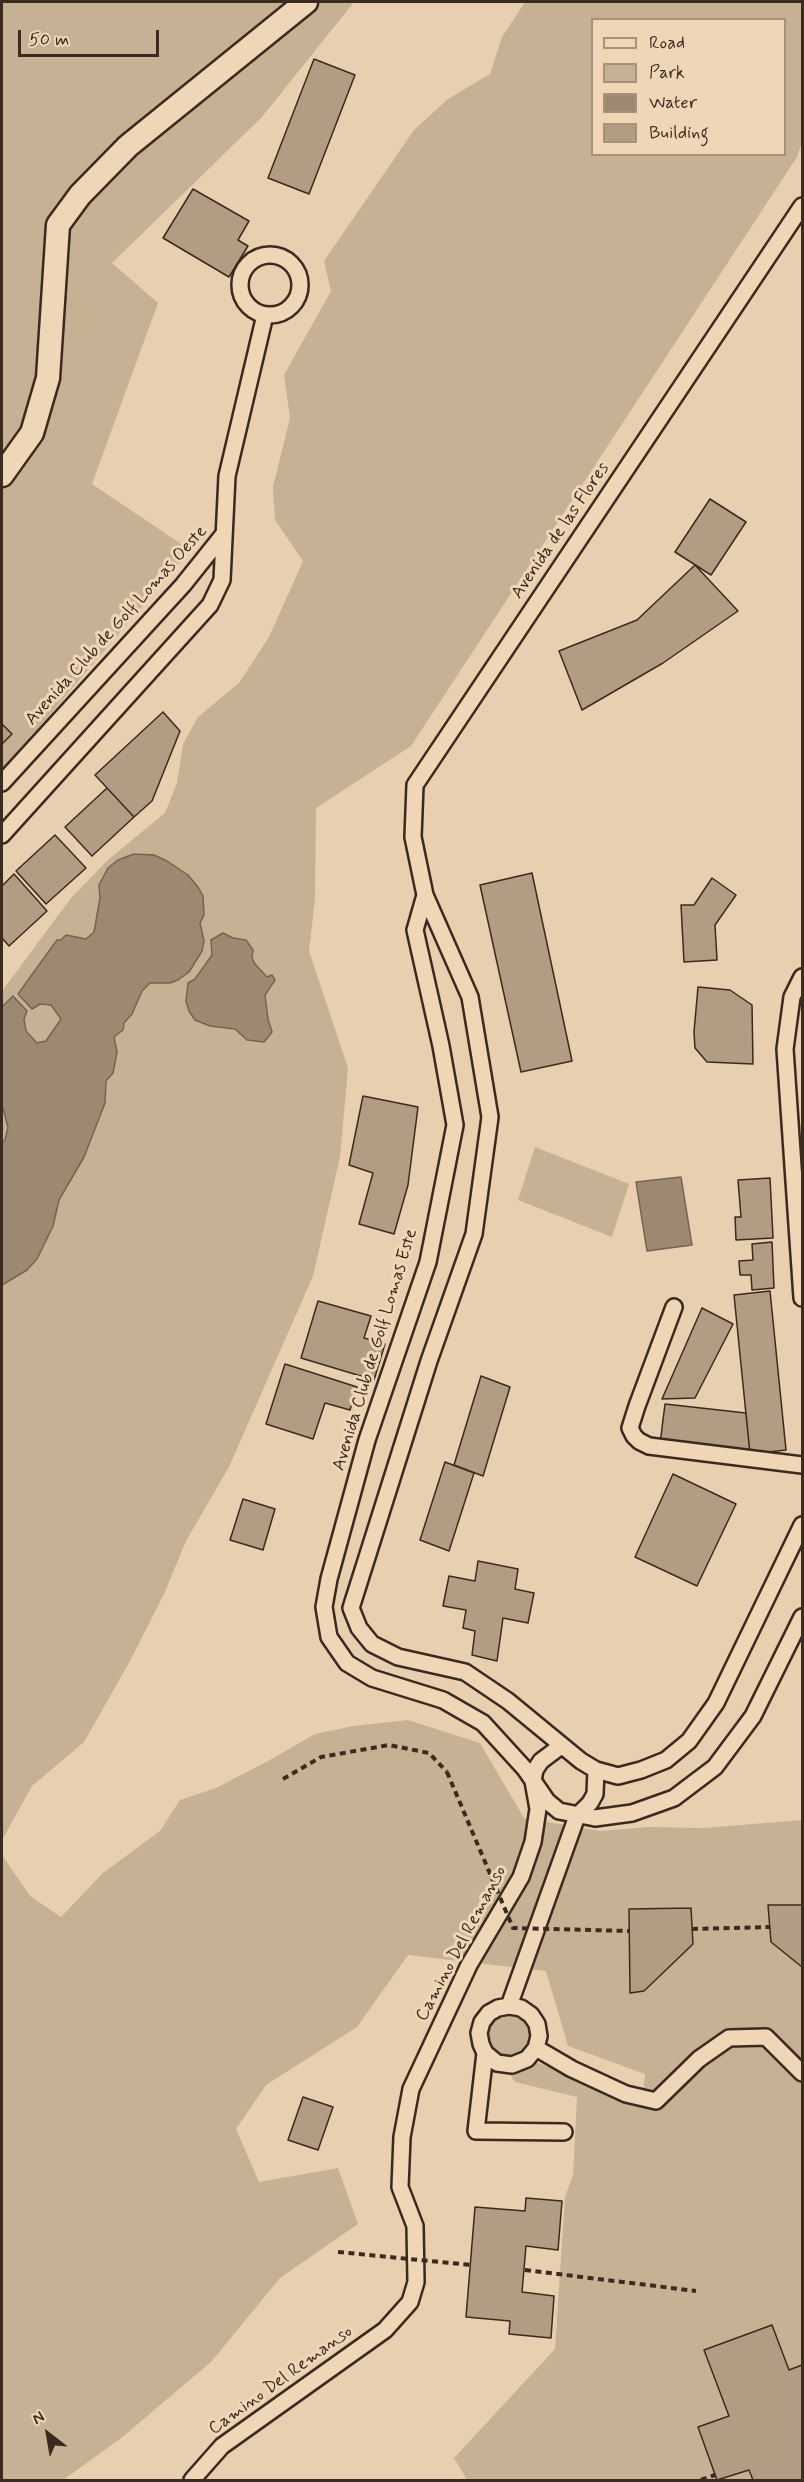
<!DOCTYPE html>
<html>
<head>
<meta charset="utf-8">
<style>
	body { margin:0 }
	#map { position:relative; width:804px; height:2482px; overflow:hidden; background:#e7cfb0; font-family:Mynerve,sans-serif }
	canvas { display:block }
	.frame { position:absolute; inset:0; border:3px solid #3b2a1e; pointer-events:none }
	.legend { position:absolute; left:591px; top:18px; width:195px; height:138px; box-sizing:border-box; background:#eed6b6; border:2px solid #a69179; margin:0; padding:8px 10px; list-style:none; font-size:18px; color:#3b2a1e }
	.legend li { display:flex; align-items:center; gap:12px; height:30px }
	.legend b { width:30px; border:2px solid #a69179 }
	.north { position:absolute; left:18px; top:2404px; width:60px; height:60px; -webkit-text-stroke:4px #eed6b6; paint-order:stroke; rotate:329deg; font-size:16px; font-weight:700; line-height:24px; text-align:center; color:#3b2a1e }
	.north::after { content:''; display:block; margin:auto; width:21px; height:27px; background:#3b2a1e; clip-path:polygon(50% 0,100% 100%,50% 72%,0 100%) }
	.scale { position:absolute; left:18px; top:30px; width:141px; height:27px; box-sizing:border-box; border:3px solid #3b2a1e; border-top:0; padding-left:8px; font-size:18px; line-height:21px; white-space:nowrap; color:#3b2a1e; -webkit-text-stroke:4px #eed6b6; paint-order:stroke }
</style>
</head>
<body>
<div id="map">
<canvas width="804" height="2482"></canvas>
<div class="frame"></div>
<ul class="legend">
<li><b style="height:8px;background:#eed6b6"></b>Road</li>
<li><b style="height:16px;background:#c7b195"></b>Park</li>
<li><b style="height:16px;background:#9d8972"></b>Water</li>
<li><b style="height:16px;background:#b29c83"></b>Building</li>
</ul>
<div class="north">N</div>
<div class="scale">50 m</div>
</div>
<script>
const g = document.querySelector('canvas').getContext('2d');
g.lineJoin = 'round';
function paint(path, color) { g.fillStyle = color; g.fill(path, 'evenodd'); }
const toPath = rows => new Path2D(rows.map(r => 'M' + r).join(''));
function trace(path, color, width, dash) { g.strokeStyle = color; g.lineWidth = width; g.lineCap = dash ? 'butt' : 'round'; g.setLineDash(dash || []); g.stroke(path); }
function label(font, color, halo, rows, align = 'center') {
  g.font = font + ' Mynerve,sans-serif'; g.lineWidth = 6; g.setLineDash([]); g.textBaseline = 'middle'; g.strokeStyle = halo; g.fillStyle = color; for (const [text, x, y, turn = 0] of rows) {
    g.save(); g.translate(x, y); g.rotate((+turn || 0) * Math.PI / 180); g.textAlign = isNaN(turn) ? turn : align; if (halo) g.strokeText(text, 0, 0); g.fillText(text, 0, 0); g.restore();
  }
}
paint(toPath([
	[2,2,354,2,262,117,112,263,158,303,92,484,190,550,2,771],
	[525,2,802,2,802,142,797,157,411,746,316,808,315,899,309,951,348,1068,340,1157,313,1276,229,1467,186,1541,164,1594,130,1661,84,1742,32,1786,2,1840,2,991,71,898,109,859,165,813,177,783,183,744,198,717,239,683,269,637,303,561,275,520,273,487,290,418,284,375,331,291,324,261,414,130,448,99,490,74,502,37],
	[592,20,784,20,784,154,592,154],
	[535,1147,629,1184,612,1237,518,1200],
	[408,1720,480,1743,524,1818,600,1831,648,1827,704,1828,802,1820,802,2480,467,2480,454,2458,555,2349,565,2197,573,2175,577,2097,515,2082,505,2067,529,2059,642,2106,645,2074,568,2046,546,1971,408,1955,357,2027,266,2085,236,2129,259,2182,338,2168,358,2224,280,2278,211,2362,120,2439,63,2480,2,2480,2,1855,30,1896,61,1917,103,1873,160,1831,180,1800,216,1788,268,1761,315,1734,353,1726],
	'487 2035a22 22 0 1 1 44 0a22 22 0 1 1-44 0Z'
]), '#c7b195');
const water = toPath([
	[134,854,154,855,167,861,188,875,198,887,203,896,204,915,200,923,204,941,202,951,189,972,178,980,170,983,150,983,142,991,132,1014,124,1023,123,1030,114,1037,117,1052,113,1073,106,1081,105,1103,84,1157,59,1200,53,1226,37,1259,27,1270,2,1285,2,1142,5,1140,8,1127,2,1105,2,1007,13,996,27,1011,24,1019,26,1031,37,1043,46,1041,61,1019,51,1005,40,1004,32,1009,18,994,57,940,61,940,66,935,86,939,94,932,100,898,99,885,108,868,118,860,134,854],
	[223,933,233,938,246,940,253,950,252,958,255,964,267,977,272,975,275,980,265,995,268,1019,272,1032,264,1042,247,1040,235,1029,210,1026,195,1020,189,1011,186,1001,188,983,195,979,212,955,211,940,223,933],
	[681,1177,692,1245,647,1251,636,1182,681,1177]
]);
paint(water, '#9d8972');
trace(water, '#766350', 1.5);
const building = toPath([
	[314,59,355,75,309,194,268,178,314,59],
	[193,189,249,221,238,240,248,246,229,277,163,238,193,189],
	[710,499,746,522,711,575,675,552,710,499],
	[695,565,738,611,663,663,582,710,559,651,637,620,695,565],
	[163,712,180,731,152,801,134,817,95,775,163,712],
	[2,724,12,734,2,744,2,724],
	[107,788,134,817,92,856,65,827,107,788],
	[55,835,86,868,46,904,16,871,55,835],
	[532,873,572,1061,521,1072,480,885,532,873],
	[14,874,47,911,9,946,2,938,2,886,14,874],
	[712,878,736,895,715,925,717,960,684,962,681,905,694,905,712,878],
	[698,987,730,990,752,1005,753,1064,707,1062,695,1048,694,1032,698,987],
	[363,1096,418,1107,408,1185,394,1234,359,1224,373,1173,349,1165,363,1096],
	[770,1178,773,1238,736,1240,735,1217,741,1217,738,1180,770,1178],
	[772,1242,774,1288,752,1290,751,1275,740,1275,739,1261,753,1260,752,1244,772,1242],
	[770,1291,786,1450,750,1454,734,1295,770,1291],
	[318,1301,371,1316,364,1338,385,1344,374,1380,301,1358,318,1301],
	[702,1308,733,1324,695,1398,662,1399,702,1308],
	[285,1364,357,1387,350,1410,325,1403,313,1439,266,1424,285,1364],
	[481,1376,510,1387,483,1476,454,1465,481,1376],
	[665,1404,746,1413,750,1454,660,1444,665,1404],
	[445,1462,474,1473,449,1551,420,1540,445,1462],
	[673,1474,736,1504,697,1586,635,1557,673,1474],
	[243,1499,275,1509,263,1550,230,1540,243,1499],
	[478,1561,518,1569,515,1589,534,1593,528,1623,503,1618,497,1661,472,1655,475,1631,463,1628,466,1610,443,1606,449,1576,475,1581,478,1561],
	[768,1905,802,1905,802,1967,771,1942,768,1905],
	[691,1908,693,1944,644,1991,630,1993,629,1909,691,1908],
	[303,2097,333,2107,318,2150,288,2140,303,2097],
	[526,2198,562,2201,558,2250,526,2246,522,2292,554,2296,551,2338,509,2334,510,2321,466,2317,475,2207,525,2211,526,2198],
	[772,2325,789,2370,802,2365,802,2480,753,2480,749,2470,717,2480,698,2427,729,2416,704,2350,772,2325]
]);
paint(building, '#b29c83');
trace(building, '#3b2a1e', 1.5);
const minor = toPath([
	[802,206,415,785,413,837,425,895,470,997,490,1117,474,1234,429,1361,351,1608,359,1628,372,1644,398,1657,465,1672,508,1701,581,1761,596,1770,618,1776,641,1770,666,1760,689,1741,716,1703,802,1525],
	'240 285a30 30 0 1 1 60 0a30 30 0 1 1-60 0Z',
	[2,783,183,585,223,535],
	[2,835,210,605,222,580,227,476,265,315],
	[425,895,415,930,441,1046,455,1125,428,1262,367,1440,329,1579,324,1607,329,1637,347,1663,372,1678,443,1700,483,1723,525,1769,547,1801,559,1811,595,1818,632,1813,674,1798,715,1767,753,1716,802,1617],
	[802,977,792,997,785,1049,802,1298],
	[674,1307,637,1406,630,1428,634,1436,639,1441,649,1446,802,1465],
	[509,2006,577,1816,590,1803,595,1794,596,1770],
	[536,2048,572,2069,626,2094,656,2101,699,2059,729,2038,766,2037,802,2073],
	[485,2053,497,2063,512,2065,527,2059,536,2048,539,2036,537,2024,531,2015,521,2008,509,2006,498,2008,489,2013,482,2022,479,2033,481,2044,485,2053,476,2131,564,2132],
	[192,2480,222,2446,385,2330,410,2302,416,2282,415,2226,400,2187,402,2137,411,2089,469,1965,521,1877,533,1842,538,1809,533,1781,535,1770,541,1761,561,1746]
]);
const secondary = toPath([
	[2,475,32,433,48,378,58,225,80,195,128,146,306,2]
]);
trace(minor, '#3b2a1e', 20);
trace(secondary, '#3b2a1e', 27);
trace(toPath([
	[283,1779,321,1757,389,1745,429,1753,447,1772],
	[692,1929,770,1927],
	[525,2270,696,2291],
	[701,2480,715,2475]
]), '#3b2a1e', 4, [6, 4.5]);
trace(minor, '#eed6b6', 15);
trace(secondary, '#eed6b6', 22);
trace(toPath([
	[447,1772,513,1928,629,1931],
	[338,2252,471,2265]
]), '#3b2a1e', 4, [6, 4.5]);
label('18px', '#3b2a1e', '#eed6b6', [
	["Avenida de las Flores",561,531,-56],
	["Avenida Club de Golf Lomas Oeste",117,626,-48],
	["Avenida Club de Golf Lomas Este",376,1350,-73],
	["Camino Del Remanso",462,1944,-62],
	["Camino Del Remanso",281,2381,-36]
]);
</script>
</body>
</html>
